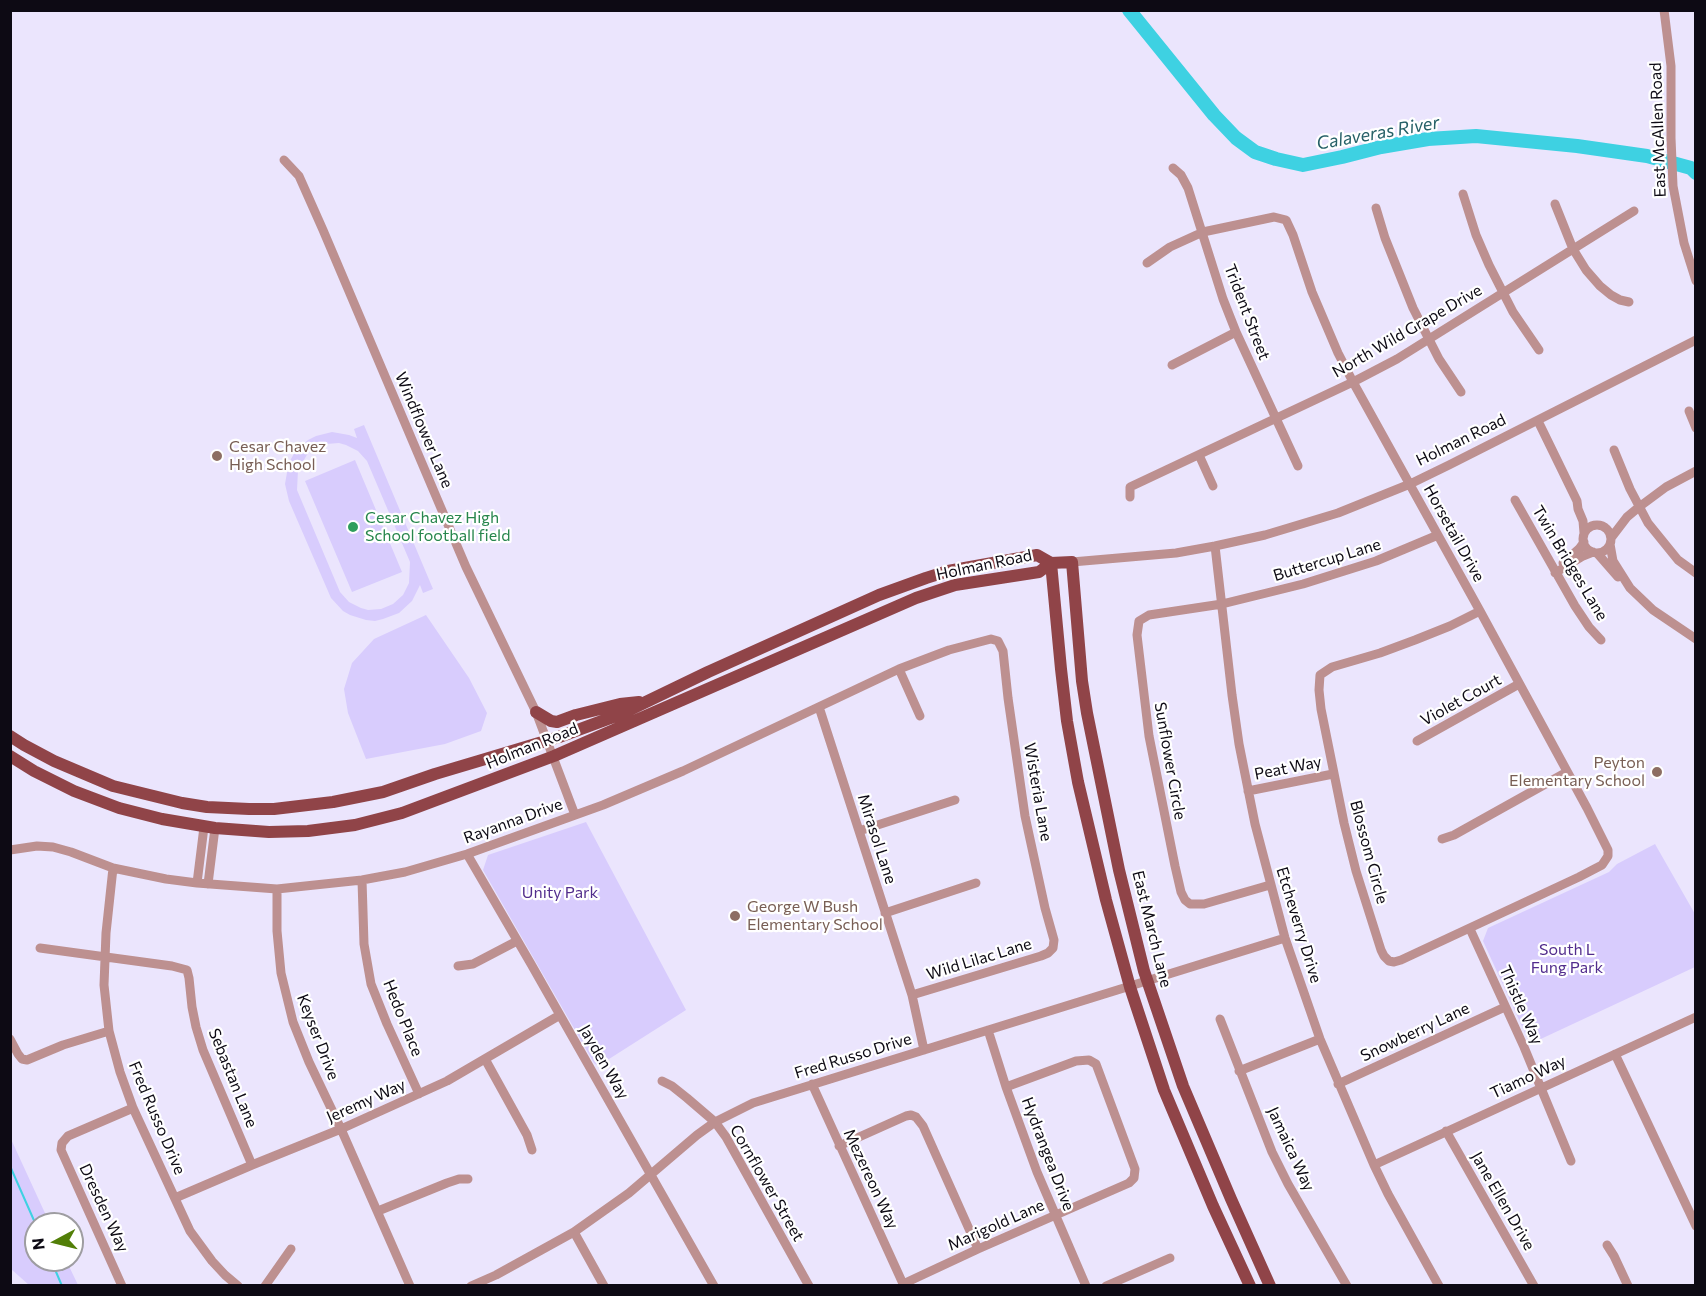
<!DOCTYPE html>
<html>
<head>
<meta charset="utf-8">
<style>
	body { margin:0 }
	#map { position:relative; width:1706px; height:1296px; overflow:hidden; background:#ebe5fd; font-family:Commissioner,sans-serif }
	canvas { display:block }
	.frame { position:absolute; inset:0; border:12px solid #0d0a14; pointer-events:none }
	.north { position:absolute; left:24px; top:1212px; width:60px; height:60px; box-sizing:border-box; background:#fff; border:2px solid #9e9da1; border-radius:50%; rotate:263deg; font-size:16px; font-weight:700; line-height:24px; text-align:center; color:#0d0a14 }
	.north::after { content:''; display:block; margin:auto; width:21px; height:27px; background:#527f08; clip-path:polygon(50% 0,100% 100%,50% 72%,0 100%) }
</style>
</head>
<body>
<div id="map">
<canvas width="1706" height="1296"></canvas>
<div class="frame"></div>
<div class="north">N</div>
</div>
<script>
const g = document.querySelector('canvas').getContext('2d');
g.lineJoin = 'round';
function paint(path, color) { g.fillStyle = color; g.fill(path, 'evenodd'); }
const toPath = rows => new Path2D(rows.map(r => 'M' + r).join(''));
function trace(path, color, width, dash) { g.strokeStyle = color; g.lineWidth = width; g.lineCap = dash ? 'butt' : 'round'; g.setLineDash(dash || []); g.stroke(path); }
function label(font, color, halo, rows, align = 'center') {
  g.font = font + ' Commissioner,sans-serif'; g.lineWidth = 4.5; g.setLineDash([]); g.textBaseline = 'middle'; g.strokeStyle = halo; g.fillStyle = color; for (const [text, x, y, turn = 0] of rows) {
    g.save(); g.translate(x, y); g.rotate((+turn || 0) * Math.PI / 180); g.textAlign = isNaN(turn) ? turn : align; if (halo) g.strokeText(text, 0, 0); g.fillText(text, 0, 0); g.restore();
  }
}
paint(toPath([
	[364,425,433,589,423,593,420,585,412,601,399,613,383,619,375,621,366,620,350,615,343,611,331,598,289,501,285,484,288,467,291,459,295,452,308,440,316,436,332,432,349,435,357,438,354,429],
	[339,443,346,445,358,451,367,461,410,562,409,583,403,595,393,604,381,609,368,610,361,608,349,602,340,592,297,490,298,470,308,453,326,444],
	[355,460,402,572,352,592,305,481],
	[426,615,469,678,487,713,481,731,445,744,366,759,348,713,344,689,352,663,374,639],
	[586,822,686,1010,598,1066,594,1063,483,870,488,855],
	[1655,844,1695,914,1695,967,1530,1044,1483,941,1488,928,1609,872,1617,864],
	[10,1137,50,1224,36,1224,36,1260,66,1260,78,1285,29,1285,11,1269]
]), '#d8ccfd');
trace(toPath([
	[10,1166,36,1225],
	[51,1260,62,1286]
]), '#3ed1e2', 2);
trace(toPath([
	[1129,10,1214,115,1236,138,1255,152,1276,159,1303,165,1342,157,1381,147,1428,139,1476,136,1577,146,1647,156,1691,168,1696,173]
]), '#3ed1e2', 14);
trace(toPath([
	[1664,10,1671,66,1671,138,1673,186,1684,243,1696,281],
	[284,160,299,176,323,230,466,567,536,712,575,815],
	[1173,168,1181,175,1188,188,1223,299,1236,332,1298,466],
	[1463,194,1476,235,1489,265,1513,312,1539,350],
	[1555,204,1573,249,1586,270,1600,286,1611,295,1620,300,1629,302],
	[1376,208,1385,238,1413,308,1439,359,1461,392],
	[1147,263,1170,247,1203,232,1274,217,1286,220,1293,235,1312,292,1338,353,1353,382,1480,611,1587,808,1608,850,1608,856,1602,865,1579,877,1401,960,1394,962,1389,961,1384,956,1381,950,1356,871,1344,823,1321,709,1319,690,1320,675,1332,667,1380,653,1415,640,1450,626,1480,611],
	[1172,365,1236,332],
	[1689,411,1696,428],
	[1538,421,1577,501,1578,509,1583,521,1584,533],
	[1614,450,1630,489,1648,523,1678,560,1696,573],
	[1199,455,1213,486],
	[1130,497,1130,487,1353,382,1397,359,1634,211],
	[1515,500,1575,606,1589,627,1601,640],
	'1583 539a14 14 0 1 1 28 0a14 14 0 1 1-28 0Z',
	[1611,538,1627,517,1639,507,1666,487,1696,471],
	[1610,544,1613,561,1630,588,1653,610,1696,639],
	[1215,546,1232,695,1239,744,1255,824,1285,938,1320,1039,1374,1165,1388,1194,1439,1286],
	[1597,553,1618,577],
	[1072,562,1176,553,1215,546,1265,535,1338,513,1410,484,1449,465,1696,340],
	[1563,563,1579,549,1584,542],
	[1555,573,1583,556,1593,552],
	[899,669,920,716],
	[819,707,912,995,924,1050],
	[1417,741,1519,684],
	[1248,791,1333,774],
	[859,831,955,800],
	[1442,839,1454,835,1567,772],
	[10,850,37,846,53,847,71,852,113,868,166,879,197,883,277,889,362,880,405,872,467,854,603,805,683,771,899,669,949,650,991,639,998,641,1003,651,1008,698,1025,816,1045,908,1054,940,1053,948,1048,953,1041,956,912,995],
	[467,854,531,964,714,1286],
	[113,868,106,933,104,985,109,1031,120,1072,133,1108,190,1231,212,1261,225,1275,238,1286],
	[362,880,364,944,371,984,387,1024,419,1094],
	[197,883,204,827],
	[208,884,215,828],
	[1270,885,1204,904,1190,904,1185,900,1181,892,1175,866,1149,736,1137,635,1139,621,1149,615,1222,604,1303,584,1376,561,1438,535],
	[277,889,277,931,281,973,293,1022,309,1062,341,1129,410,1286],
	[885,913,976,883],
	[1470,929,1524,1047,1571,1161],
	[40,948,172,966,187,970,189,978,192,1007,196,1027,203,1050,252,1165],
	[458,966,473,964,517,941],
	[1220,1019,1272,1152,1288,1184,1347,1286],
	[988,1030,1006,1087,1037,1172,1086,1286],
	[10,1039,18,1054,22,1059,27,1060,63,1045,109,1031],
	[1615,1054,1696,1226],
	[485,1059,527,1135,532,1150],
	[1239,1071,1320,1039],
	[662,1081,672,1086,687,1098,715,1122,726,1137,809,1286],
	[812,1084,904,1286],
	[1338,1084,1505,1007],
	[1446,1131,1534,1286],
	[839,1146,906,1116,911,1115,916,1117,923,1126,978,1249],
	[1374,1165,1696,1017],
	[175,1198,252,1165,341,1129,447,1081,560,1015],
	[378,1211,447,1183,459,1179,468,1179],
	[574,1232,604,1286],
	[1607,1245,1614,1256,1628,1286],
	[903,1284,978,1249,1129,1183,1134,1178,1135,1169,1096,1064,1089,1060,1076,1061,1006,1087],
	[122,1286,61,1150,62,1143,68,1136,133,1108],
	[265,1286,291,1249],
	[471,1286,496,1275,574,1232,629,1193,697,1135,715,1122,753,1103,1285,938],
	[1106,1286,1170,1258]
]), '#bd9090', 9);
trace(toPath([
	[1051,563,1061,669,1067,721,1078,782,1106,900,1130,987,1164,1090,1213,1206,1250,1286],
	[536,712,551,721,557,722,576,715,620,704,639,702],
	[10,736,24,745,54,761,113,786,182,803,207,807,249,809,274,809,333,802,383,792,435,774,559,737,621,714,708,672,879,595,926,578,948,571,1037,555,1051,563,1072,562,1082,681,1087,713,1119,870,1144,971,1183,1086,1231,1199,1270,1286],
	[10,756,34,771,74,791,119,808,162,819,215,828,269,832,308,831,355,825,402,813,554,756,916,598,955,585,1039,572,1051,563]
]), '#904448', 12);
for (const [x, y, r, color] of [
	[217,456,6,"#8d6e63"],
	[353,527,6,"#2e9e5b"],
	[1657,772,6,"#8d6e63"],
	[735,916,6,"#8d6e63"]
]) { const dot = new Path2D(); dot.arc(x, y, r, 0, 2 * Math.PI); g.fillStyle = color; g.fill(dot); trace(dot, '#fff', 2); }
label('16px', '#0d0a14', '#fff', [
	["East McAllen Road",1658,130,-92],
	["Trident Street",1247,312,69],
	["North Wild Grape Drive",1407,331,-30],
	["Windflower Lane",424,430,67],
	["Holman Road",1461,440,-26],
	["Horsetail Drive",1454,533,61],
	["Buttercup Lane",1327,560,-17],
	["Twin Bridges Lane",1570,563,59],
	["Holman Road",984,565,-12],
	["Violet Court",1461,700,-29],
	["Holman Road",532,746,-22],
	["Sunflower Circle",1170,761,80],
	["Peat Way",1288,768,-11],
	["Wisteria Lane",1038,792,80],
	["Rayanna Drive",513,821,-20],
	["Mirasol Lane",877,839,72],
	["Blossom Circle",1369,852,75],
	["Etcheverry Drive",1299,925,73],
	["East March Lane",1152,929,76],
	["Wild Lilac Lane",979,959,-17],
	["Thistle Way",1521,1005,66],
	["Hedo Place",403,1018,68],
	["Snowberry Lane",1415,1032,-25],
	["Keyser Drive",318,1037,69],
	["Fred Russo Drive",853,1056,-17],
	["Jayden Way",604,1062,60],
	["Tiamo Way",1528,1077,-25],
	["Sebastan Lane",233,1078,68],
	["Jeremy Way",366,1101,-24],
	["Fred Russo Drive",157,1118,67],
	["Jamaica Way",1291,1149,65],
	["Hydrangea Drive",1048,1154,69],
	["Mezereon Way",871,1179,65],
	["Cornflower Street",767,1183,60],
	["Jane Ellen Drive",1503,1201,60],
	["Dresden Way",104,1208,65],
	["Marigold Lane",996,1225,-24]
]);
label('16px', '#785e54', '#fff', [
	["Cesar Chavez",229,447],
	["High School",229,465],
	["Peyton",1645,763,"right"],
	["Elementary School",1645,781,"right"],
	["George W Bush",747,907],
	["Elementary School",747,925]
], 'left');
label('16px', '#27864d', '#fff', [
	["Cesar Chavez High",365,518],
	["School football field",365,536]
], 'left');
label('16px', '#522d8d', '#fff', [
	["Unity Park",560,893],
	["South L",1567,950],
	["Fung Park",1567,968]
]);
label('italic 18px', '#266067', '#fff', [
	["Calaveras River",1378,133,-10]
]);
</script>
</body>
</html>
